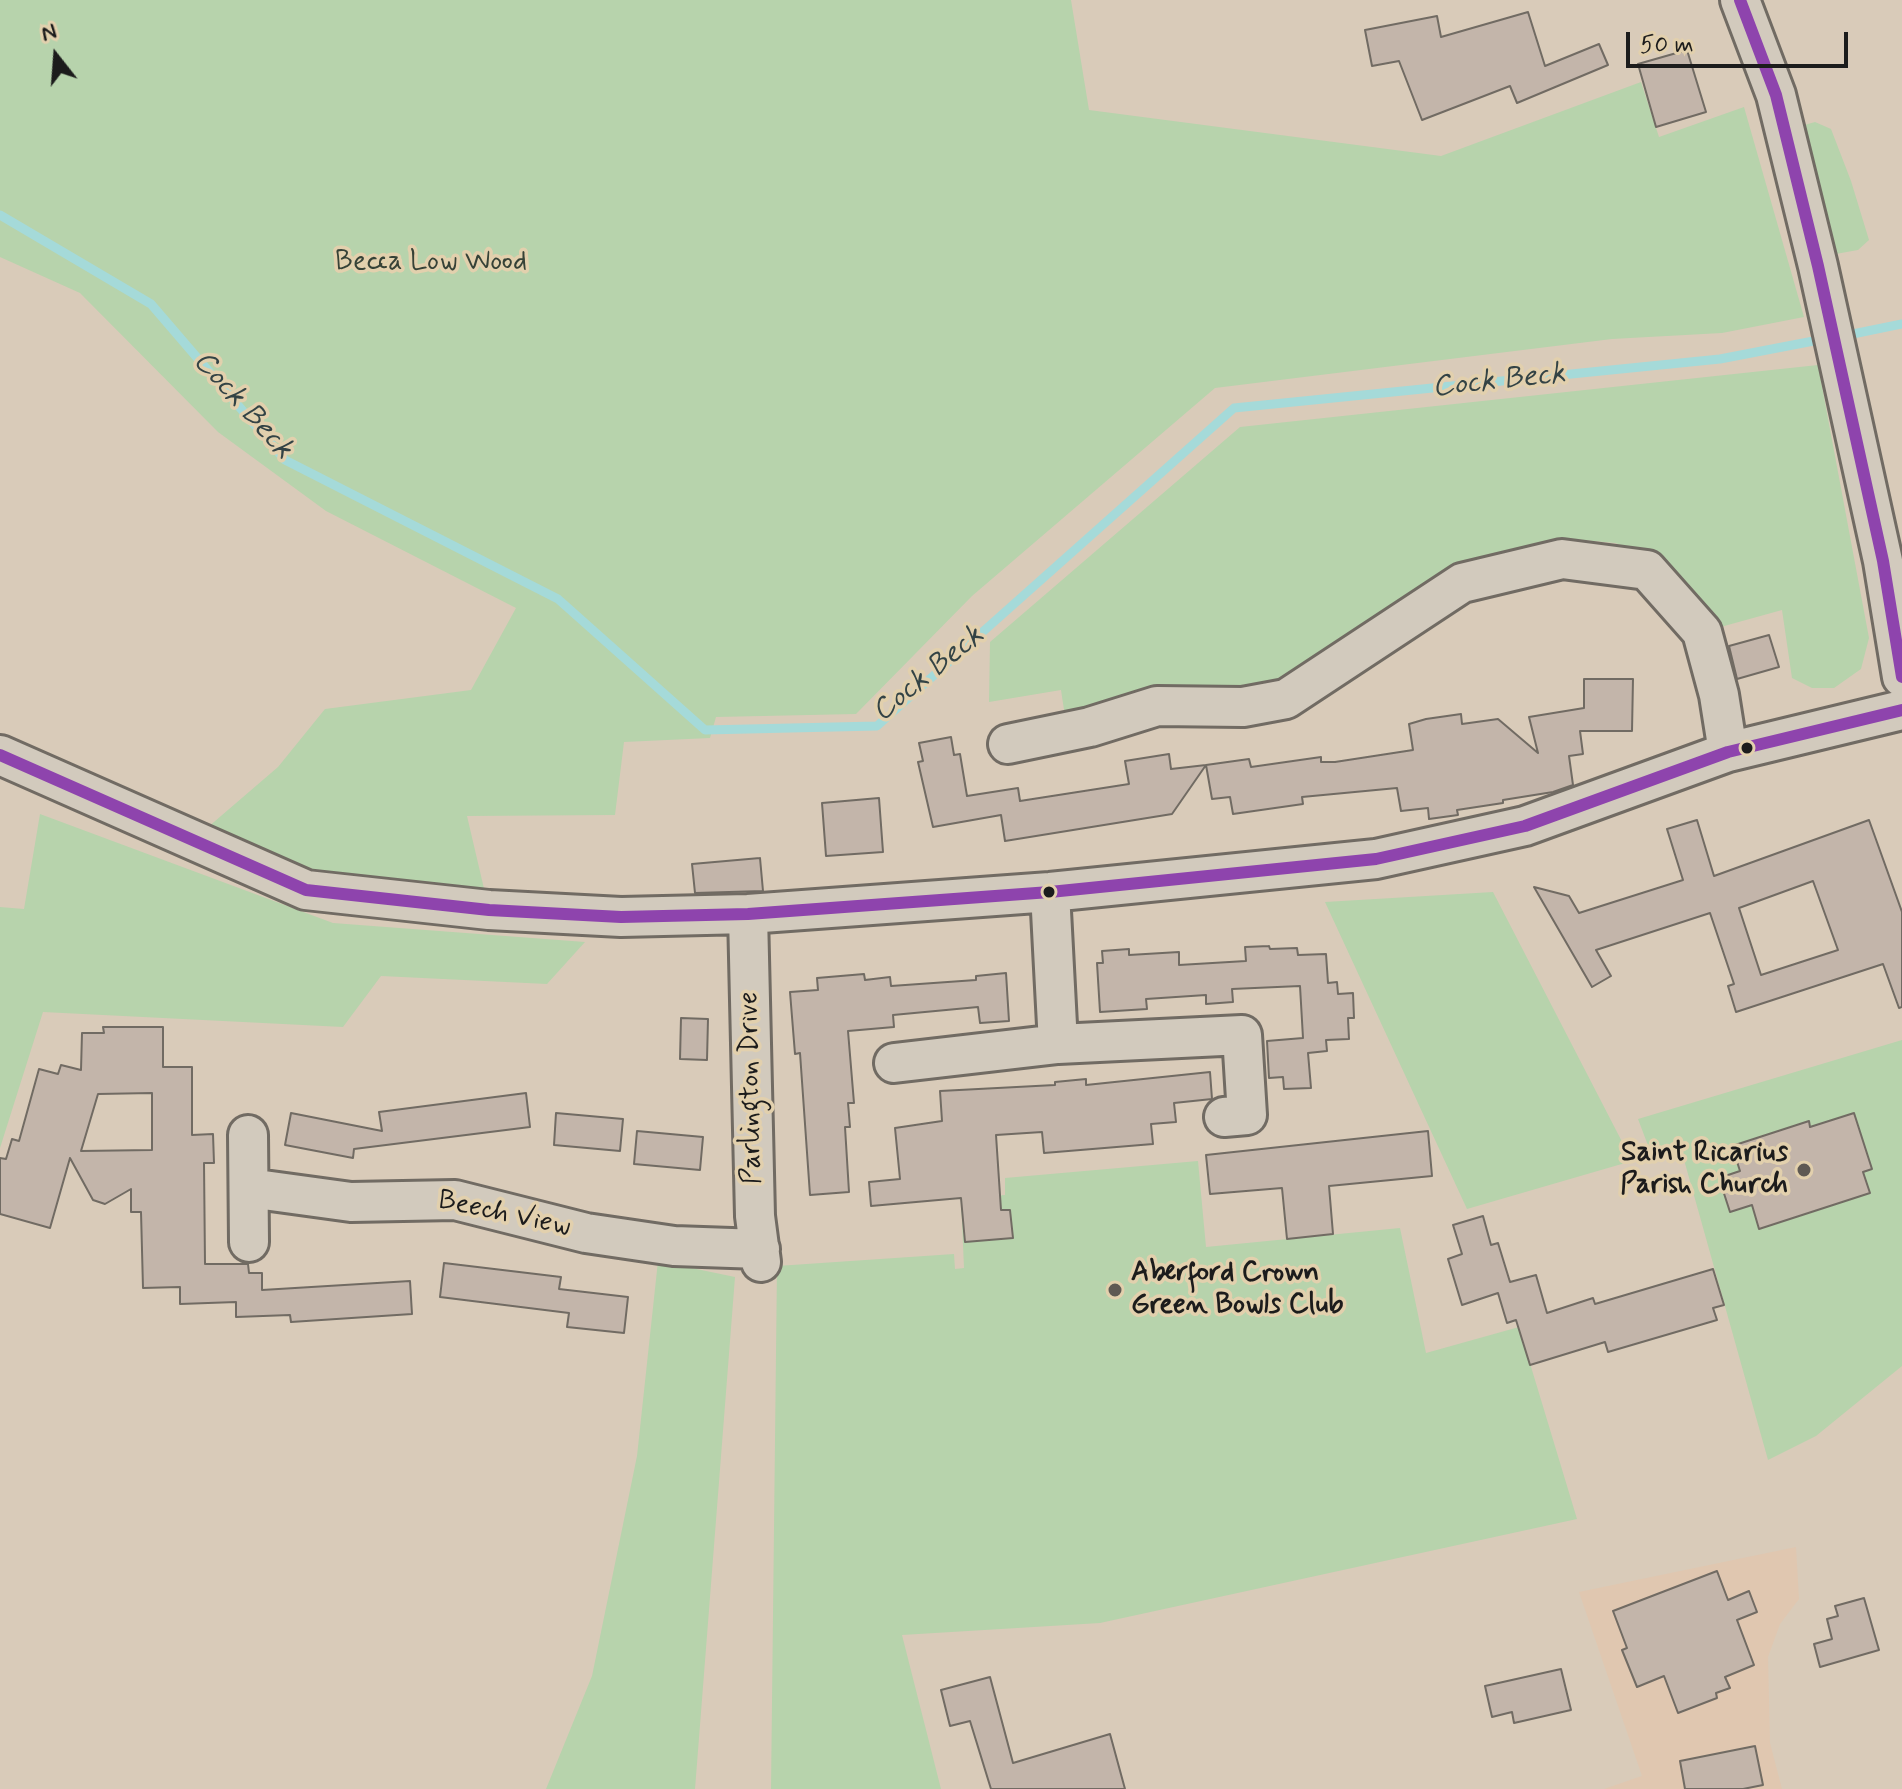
<!DOCTYPE html>
<html>
<head>
<meta charset="utf-8">
<style>
	body { margin:0 }
	#map { position:relative; width:1902px; height:1789px; overflow:hidden; background:#d9cbb9; font-family:Mynerve,sans-serif }
	canvas { display:block }
	.north { position:absolute; left:16px; top:16px; width:80px; height:80px; -webkit-text-stroke:6px #e2d0ad; paint-order:stroke; rotate:343deg; font-size:22px; font-weight:700; line-height:32px; text-align:center; color:#1c1c1c }
	.north::after { content:''; display:block; margin:auto; width:28px; height:36px; background:#1c1c1c; clip-path:polygon(50% 0,100% 100%,50% 72%,0 100%) }
	.scale { position:absolute; left:1626px; top:32px; width:222px; height:36px; box-sizing:border-box; border:4px solid #1c1c1c; border-top:0; padding-left:10px; font-size:24px; line-height:28px; white-space:nowrap; color:#1c1c1c; -webkit-text-stroke:6px #e2d0ad; paint-order:stroke }
</style>
</head>
<body>
<div id="map">
<canvas width="1902" height="1789"></canvas>
<div class="north">N</div>
<div class="scale">50 m</div>
</div>
<script>
const g = document.querySelector('canvas').getContext('2d');
g.lineJoin = 'round';
function paint(path, color) { g.fillStyle = color; g.fill(path, 'evenodd'); }
const toPath = rows => new Path2D(rows.map(r => 'M' + r).join(''));
function trace(path, color, width, dash) { g.strokeStyle = color; g.lineWidth = width; g.lineCap = dash ? 'butt' : 'round'; g.setLineDash(dash || []); g.stroke(path); }
function label(font, color, halo, rows, align = 'center') {
  g.font = font + ' Mynerve,sans-serif'; g.lineWidth = 7; g.setLineDash([]); g.textBaseline = 'middle'; g.strokeStyle = halo; g.fillStyle = color; for (const [text, x, y, turn = 0] of rows) {
    g.save(); g.translate(x, y); g.rotate((+turn || 0) * Math.PI / 180); g.textAlign = isNaN(turn) ? turn : align; if (halo) g.strokeText(text, 0, 0); g.fillText(text, 0, 0); g.restore();
  }
}
paint(toPath([
	[1796,1547,1799,1599,1780,1624,1768,1657,1770,1743,1782,1789,1604,1789,1642,1776,1579,1592]
]), '#e0c7b0');
paint(toPath([
	[0,0,1071,0,1089,110,1441,156,1641,82,1659,137,1744,107,1804,317,1722,333,1612,339,1215,388,972,596,856,714,716,717,710,738,624,742,615,815,467,816,489,910,306,890,193,840,278,767,325,709,471,690,516,608,326,511,218,432,80,293,0,257],
	[1815,122,1831,129,1851,181,1869,240,1858,250,1830,255,1801,126],
	[1818,365,1869,638,1861,669,1834,688,1812,688,1792,678,1782,610,1717,628,1680,578,1657,557,1615,543,1572,539,1527,548,1264,689,1066,723,1061,690,989,702,990,642,1240,427],
	[40,814,333,923,585,942,547,984,381,976,343,1027,43,1012,0,1148,0,907,24,909],
	[1493,892,1632,1161,1467,1209,1325,902],
	[1902,1040,1902,1366,1816,1436,1768,1460,1681,1149,1652,1156,1638,1119],
	[1198,1161,1206,1247,1400,1228,1426,1353,1519,1327,1577,1519,1100,1623,902,1635,941,1789,771,1789,777,1266,954,1254,955,1269,964,1268,961,1198,1005,1195,1005,1178],
	[658,1261,735,1277,695,1789,546,1789,592,1676,637,1456]
]), '#b7d3ac');
trace(toPath([
	[0,215,151,304,285,460,558,599,705,730,877,726,1234,408,1720,359,1824,339],
	[1843,336,1902,324]
]), '#a5dad9', 9);
const building = toPath([
	[1528,12,1545,66,1599,44,1608,65,1517,103,1510,86,1422,120,1399,61,1372,66,1365,30,1437,16,1441,37,1528,12],
	[1687,50,1706,112,1656,127,1638,64,1687,50],
	[1769,635,1779,667,1737,679,1729,646,1769,635],
	[1584,679,1633,679,1632,731,1580,731,1583,754,1569,756,1573,785,1553,792,1503,800,1503,803,1457,810,1458,815,1429,819,1428,808,1401,811,1397,788,1302,797,1303,804,1233,814,1230,797,1212,799,1206,765,1249,759,1251,767,1321,757,1321,762,1335,762,1413,750,1409,724,1426,719,1461,714,1462,724,1498,719,1538,753,1529,717,1584,708,1584,679],
	[951,737,954,755,960,754,967,796,1018,788,1020,801,1129,784,1125,761,1169,754,1171,769,1206,765,1172,814,1005,841,1001,815,933,827,918,762,923,761,919,743,951,737],
	[879,798,883,852,826,856,822,803,879,798],
	[1697,820,1714,876,1869,820,1902,912,1902,1007,1899,1008,1883,964,1736,1012,1728,986,1734,984,1710,913,1596,950,1611,976,1592,987,1534,887,1569,896,1579,913,1683,880,1667,829,1697,820],
	[1813,881,1838,950,1761,975,1739,908,1813,881],
	[760,858,763,891,695,893,692,864,760,858],
	[1269,946,1270,949,1297,948,1298,955,1326,954,1328,983,1337,982,1338,994,1353,993,1354,1018,1348,1018,1349,1039,1326,1040,1327,1051,1308,1053,1311,1088,1284,1089,1283,1077,1269,1078,1267,1041,1303,1038,1300,986,1232,989,1233,1002,1206,1004,1206,995,1146,999,1147,1009,1100,1012,1097,963,1103,963,1102,951,1129,949,1129,955,1179,952,1179,965,1246,961,1245,947,1269,946],
	[1006,973,1009,1021,980,1023,978,1007,893,1015,894,1027,848,1031,854,1103,848,1103,850,1127,845,1127,849,1192,810,1195,800,1053,795,1054,790,992,818,990,817,978,864,974,865,980,890,977,891,986,976,980,976,976,1006,973],
	[681,1018,708,1019,707,1060,680,1059,681,1018],
	[103,1027,163,1027,163,1067,192,1067,192,1135,213,1134,214,1163,204,1163,205,1264,248,1264,249,1273,262,1273,262,1290,410,1281,412,1314,291,1322,290,1315,236,1317,236,1302,180,1304,180,1287,143,1288,141,1212,131,1212,131,1189,105,1204,93,1200,70,1158,50,1228,0,1214,0,1158,6,1159,12,1139,19,1141,39,1069,58,1074,61,1065,81,1070,82,1033,104,1033,103,1027],
	[152,1093,152,1150,81,1151,98,1094,152,1093],
	[1210,1072,1212,1099,1174,1103,1176,1122,1151,1124,1153,1144,1044,1153,1042,1132,996,1135,1001,1210,1010,1210,1013,1238,965,1242,961,1198,871,1206,869,1182,900,1179,895,1128,942,1121,940,1091,1055,1085,1055,1082,1086,1079,1086,1085,1210,1072],
	[526,1093,530,1127,354,1149,353,1158,285,1145,291,1113,382,1131,379,1112,526,1093],
	[556,1113,623,1119,620,1151,554,1145,556,1113],
	[1854,1113,1872,1169,1863,1172,1870,1193,1759,1229,1752,1205,1730,1212,1719,1178,1740,1171,1732,1146,1809,1121,1810,1127,1854,1113],
	[637,1131,703,1137,700,1170,634,1164,637,1131],
	[1428,1131,1432,1176,1329,1186,1333,1234,1287,1239,1282,1188,1210,1194,1206,1155,1428,1131],
	[1483,1216,1491,1245,1498,1243,1510,1282,1536,1275,1547,1313,1593,1298,1595,1304,1713,1269,1724,1305,1713,1308,1717,1320,1608,1352,1605,1342,1530,1365,1516,1320,1507,1323,1498,1293,1462,1305,1448,1259,1462,1254,1453,1225,1483,1216],
	[444,1263,561,1277,559,1289,628,1297,624,1333,567,1327,569,1313,440,1297,444,1263],
	[1717,1571,1728,1600,1749,1591,1757,1612,1737,1620,1754,1665,1725,1677,1730,1688,1716,1693,1717,1698,1678,1713,1664,1676,1637,1687,1622,1650,1627,1648,1613,1611,1717,1571],
	[1864,1598,1879,1650,1820,1667,1814,1644,1832,1639,1827,1619,1838,1616,1835,1606,1864,1598],
	[1561,1669,1571,1710,1514,1723,1512,1712,1492,1717,1485,1686,1561,1669],
	[990,1677,1013,1763,1110,1734,1125,1789,991,1789,970,1721,950,1726,941,1690,990,1677],
	[1755,1746,1763,1785,1743,1789,1685,1789,1680,1761,1755,1746]
]);
paint(building, '#c3b5aa');
trace(building, '#716b63', 2);
const minor = toPath([
	[1740,0,1776,95,1818,266,1883,561,1902,677],
	[1008,744,1090,727,1157,706,1243,707,1286,699,1462,583,1562,559,1647,570,1702,632,1719,695,1728,752],
	[0,755,306,890,489,910,621,917,748,914,1050,892,1376,859,1525,826,1728,752,1902,710],
	[1050,892,1058,1044],
	[748,914,755,1216,761,1262],
	[894,1063,1058,1044,1242,1035,1247,1115,1224,1117],
	[248,1135,249,1242],
	[249,1188,351,1202,455,1200,586,1233,674,1246,760,1249]
]);
trace(minor, '#716b63', 44);
trace(minor, '#d2cabd', 38);
trace(toPath([
	[1740,0,1776,95,1818,266,1883,561,1902,677],
	[0,755,306,890,489,910,621,917,748,914,1050,892,1376,859,1525,826,1728,752,1902,710]
]), '#8e44ad', 12);
for (const [x, y, r, color] of [
	[1747,748,7,"#1c1c1c"],
	[1049,892,7,"#1c1c1c"],
	[1804,1170,8,"#5e5953"],
	[1115,1290,8,"#5e5953"]
]) { const dot = new Path2D(); dot.arc(x, y, r, 0, 2 * Math.PI); g.fillStyle = color; g.fill(dot); trace(dot, '#e2d0ad', 3); }
label('28px', '#364237', '#e2d0ad', [
	["Becca Low Wood",431,263]
]);
label('28px', '#1c1c1c', '#e2d0ad', [
	["Parlington Drive",752,1088,-91],
	["Beech View",504,1215,12]
]);
label('bold 28px', '#1c1c1c', '#e2d0ad', [
	["Saint Ricarius",1788,1154],
	["Parish Church",1788,1186],
	["Aberford Crown",1131,1274,"left"],
	["Green Bowls Club",1131,1306,"left"]
], 'right');
label('italic 30px', '#334345', '#e2d0ad', [
	["Cock Beck",1499,382,-6],
	["Cock Beck",242,406,48],
	["Cock Beck",929,675,-39]
]);
</script>
</body>
</html>
